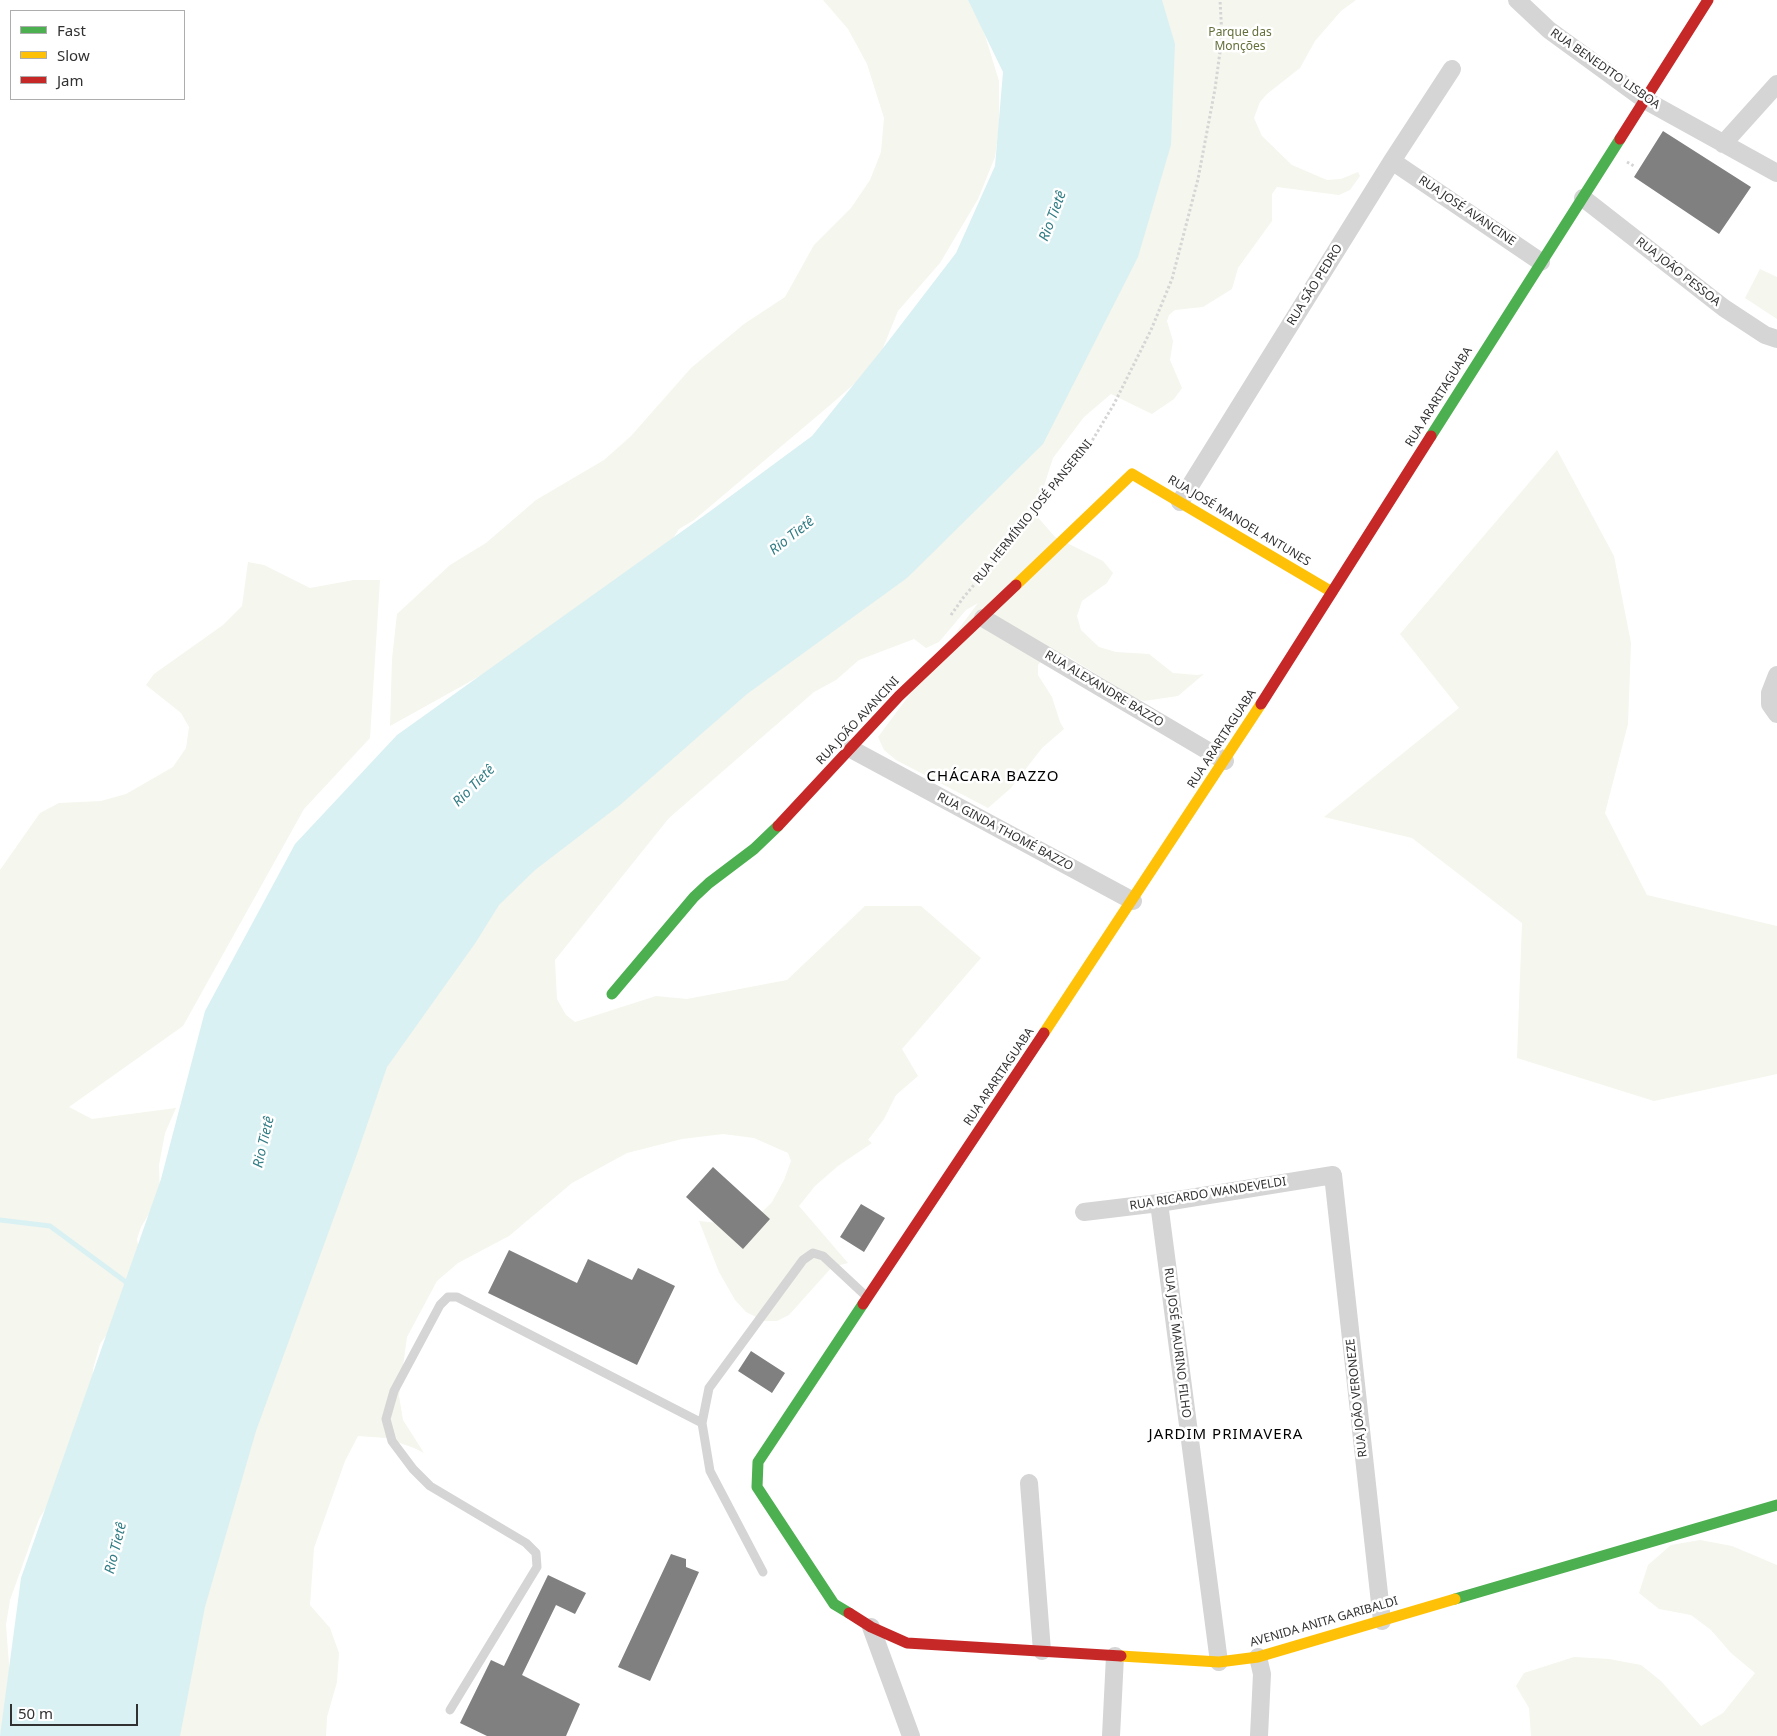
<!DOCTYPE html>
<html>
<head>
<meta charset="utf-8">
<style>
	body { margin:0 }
	#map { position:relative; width:1777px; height:1736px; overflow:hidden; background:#fff; font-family:"Noto Sans",sans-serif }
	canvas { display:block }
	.legend { position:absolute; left:10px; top:10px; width:175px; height:90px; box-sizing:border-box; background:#fff; border:1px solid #adadad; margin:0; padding:6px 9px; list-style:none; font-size:15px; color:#313131 }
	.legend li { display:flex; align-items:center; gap:10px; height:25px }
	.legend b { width:25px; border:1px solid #adadad }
	.scale { position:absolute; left:10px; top:1704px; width:128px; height:22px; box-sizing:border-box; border:2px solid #313131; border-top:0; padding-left:6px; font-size:15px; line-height:18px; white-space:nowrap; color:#313131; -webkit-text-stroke:4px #fff; paint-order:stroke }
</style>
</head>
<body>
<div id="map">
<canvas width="1777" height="1736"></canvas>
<ul class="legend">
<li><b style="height:6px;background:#4caf50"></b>Fast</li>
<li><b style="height:6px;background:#ffc107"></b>Slow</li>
<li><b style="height:6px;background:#c62828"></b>Jam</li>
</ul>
<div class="scale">50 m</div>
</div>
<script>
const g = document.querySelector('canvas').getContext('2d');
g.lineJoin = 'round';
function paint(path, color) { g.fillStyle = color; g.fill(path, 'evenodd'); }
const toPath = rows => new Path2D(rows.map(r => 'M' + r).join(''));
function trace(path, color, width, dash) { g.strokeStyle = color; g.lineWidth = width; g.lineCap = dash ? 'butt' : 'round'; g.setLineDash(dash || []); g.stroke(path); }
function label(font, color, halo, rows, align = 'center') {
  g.font = font + ' "Noto Sans",sans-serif'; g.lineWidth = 5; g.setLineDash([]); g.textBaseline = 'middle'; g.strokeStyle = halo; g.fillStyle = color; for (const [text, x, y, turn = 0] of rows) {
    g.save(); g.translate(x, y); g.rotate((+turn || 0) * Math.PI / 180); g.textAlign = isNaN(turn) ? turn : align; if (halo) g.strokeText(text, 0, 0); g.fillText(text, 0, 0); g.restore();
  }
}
paint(toPath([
	[823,0,968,0,983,29,999,81,999,128,995,157,978,199,940,263,898,311,876,365,829,406,694,520,679,529,668,546,525,651,390,726,392,659,397,614,450,565,486,543,536,500,604,460,631,436,691,368,744,324,785,297,814,245,851,208,870,180,881,152,884,118,867,64,848,29],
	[1123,0,1356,0,1341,11,1315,41,1300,68,1267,94,1260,102,1254,118,1262,136,1292,165,1327,180,1341,179,1358,172,1360,176,1350,190,1339,195,1277,187,1272,194,1272,221,1238,268,1232,289,1203,307,1175,310,1169,315,1167,321,1173,341,1170,360,1182,388,1174,399,1152,414,1111,394,1084,417,1053,458,1035,514,1055,537,1103,561,1113,573,1107,583,1082,601,1077,616,1081,630,1099,647,1116,652,1149,654,1173,673,1197,675,1204,674,1178,696,1144,701,1137,699,1067,656,1053,653,1045,657,1038,665,1038,675,1052,697,1060,722,1064,729,1042,748,1011,788,988,808,896,760,884,750,878,737,978,603,966,610,939,642,926,648,914,639,859,660,836,680,814,692,669,818,555,960,557,999,566,1015,575,1022,656,996,687,999,787,980,865,906,921,906,981,958,902,1049,918,1076,896,1095,884,1119,868,1140,872,1143,838,1166,815,1186,799,1206,848,1263,832,1267,789,1315,777,1321,764,1321,746,1312,735,1300,719,1272,699,1221,736,1225,759,1215,772,1202,784,1180,791,1161,788,1153,754,1138,723,1134,682,1139,627,1153,572,1183,509,1236,458,1263,437,1281,407,1337,399,1396,403,1420,424,1453,414,1448,386,1438,358,1436,345,1461,314,1548,310,1605,330,1628,339,1653,337,1682,327,1717,326,1736,159,1736,383,985,673,713],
	[1760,269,1777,277,1777,319,1745,298],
	[1557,450,1614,556,1631,643,1628,724,1605,813,1647,895,1777,926,1777,1074,1654,1101,1517,1058,1522,923,1412,838,1324,817,1459,708,1400,634],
	[248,562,264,565,310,588,354,580,380,580,370,738,304,809,183,1026,69,1107,92,1119,176,1108,165,1133,159,1165,160,1196,141,1227,137,1239,146,1292,117,1321,100,1344,93,1369,90,1436,39,1519,10,1600,6,1625,11,1691,0,1736,0,870,40,813,59,803,101,801,126,794,173,767,186,748,189,727,181,713,146,685,154,674,223,625,242,606],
	[1700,1540,1732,1546,1777,1565,1777,1736,1531,1736,1529,1708,1516,1686,1524,1673,1574,1657,1609,1659,1641,1665,1661,1681,1701,1726,1723,1713,1755,1673,1731,1653,1711,1630,1691,1615,1659,1609,1639,1593,1648,1565,1671,1545]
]), '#f5f6ed');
paint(toPath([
	[968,0,1162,0,1175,44,1171,145,1138,257,1043,444,907,578,747,694,620,805,535,870,499,905,476,942,387,1067,356,1157,256,1431,205,1607,180,1736,0,1736,21,1578,161,1179,205,1011,295,844,397,735,709,512,812,436,880,352,956,253,995,166,1003,72]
]), '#daf1f4');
trace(toPath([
	[0,1220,50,1226,130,1285]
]), '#daf1f4', 5);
paint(toPath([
	[1663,131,1751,187,1719,234,1634,177],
	[713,1167,770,1219,743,1249,686,1197],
	[861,1204,885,1218,864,1252,840,1237],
	[509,1250,577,1283,588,1259,632,1280,638,1268,675,1286,637,1365,488,1293],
	[751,1351,785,1373,772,1393,738,1371],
	[671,1554,686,1559,686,1567,699,1572,650,1681,618,1667],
	[548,1575,586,1593,575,1614,556,1605,522,1675,580,1704,566,1736,487,1736,460,1723,491,1660,504,1666]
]), '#808080');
trace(toPath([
	[1627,162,1634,166],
	[951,615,963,598,1086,451,1114,404,1151,330,1172,279,1198,179,1215,89,1222,37,1220,0]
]), '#d5d5d5', 3, [2.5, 2.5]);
trace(toPath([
	[763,1572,710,1471,702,1423,709,1388,803,1260,813,1253,823,1256,867,1297],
	[450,1710,537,1567,536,1553,526,1543,430,1486,413,1469,392,1441,386,1419,394,1391,440,1305,448,1297,457,1297,702,1423]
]), '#d5d5d5', 9);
trace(toPath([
	[1517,0,1549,30,1645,100,1777,173],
	[1723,144,1777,84],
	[1392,161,1541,262],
	[1583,198,1724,308,1765,335,1777,339],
	[1180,502,1392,161,1452,69],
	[983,618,1225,761],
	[1777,675,1770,693,1770,704,1777,714],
	[851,749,1133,901],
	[1159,1203,1219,1662],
	[1084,1212,1159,1203,1333,1175,1382,1621],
	[1029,1483,1042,1651],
	[871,1627,911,1736],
	[1258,1657,1262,1674,1259,1736],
	[1111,1736,1115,1656]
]), '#d5d5d5', 18);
trace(toPath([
	[1431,436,1620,139],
	[612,994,694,897,709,883,754,849,778,826],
	[1455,1599,1777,1505],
	[849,1613,834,1604,757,1487,758,1462,863,1304]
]), '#4caf50', 11);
trace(toPath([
	[1016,585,1132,474,1332,592],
	[1044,1033,1261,704],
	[1121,1656,1219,1662,1258,1657,1455,1599]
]), '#ffc107', 11);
trace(toPath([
	[1620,139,1708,0],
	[1261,704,1431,436],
	[778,826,899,696,1016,585],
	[863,1304,1044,1033],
	[849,1613,871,1627,907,1643,1121,1656]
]), '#c62828', 11);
label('12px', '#63703a', '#fff', [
	["Parque das",1240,33],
	["Monções",1240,47]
]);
label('12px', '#313131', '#fff', [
	["RUA BENEDITO LISBOA",1605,69,35],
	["RUA JOSÉ AVANCINE",1467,211,34],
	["RUA JOÃO PESSOA",1678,272,38],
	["RUA SÃO PEDRO",1315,285,-58],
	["RUA ARARITAGUABA",1439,397,-58],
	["RUA HERMÍNIO JOSÉ PANSERINI",1033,512,-51],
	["RUA JOSÉ MANOEL ANTUNES",1239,521,31],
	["RUA ALEXANDRE BAZZO",1104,689,31],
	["RUA JOÃO AVANCINI",858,721,-47],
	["RUA ARARITAGUABA",1222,739,-57],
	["RUA GINDA THOMÉ BAZZO",1005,832,28],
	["RUA ARARITAGUABA",999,1077,-56],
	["RUA RICARDO WANDEVELDI",1208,1194,-9],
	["RUA JOSÉ MAURINO FILHO",1177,1343,83],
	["RUA JOÃO VERONEZE",1357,1398,-96],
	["AVENIDA ANITA GARIBALDI",1324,1622,-16]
]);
label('italic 14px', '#327d85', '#fff', [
	["Rio Tietê",1053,216,-69],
	["Rio Tietê",792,536,-38],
	["Rio Tietê",474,786,-45],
	["Rio Tietê",264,1142,-77],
	["Rio Tietê",116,1548,-76]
]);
g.letterSpacing = '1px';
label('15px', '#000', '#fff', [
	["CHÁCARA BAZZO",993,777],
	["JARDIM PRIMAVERA",1226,1435]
]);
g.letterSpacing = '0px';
</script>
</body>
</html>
